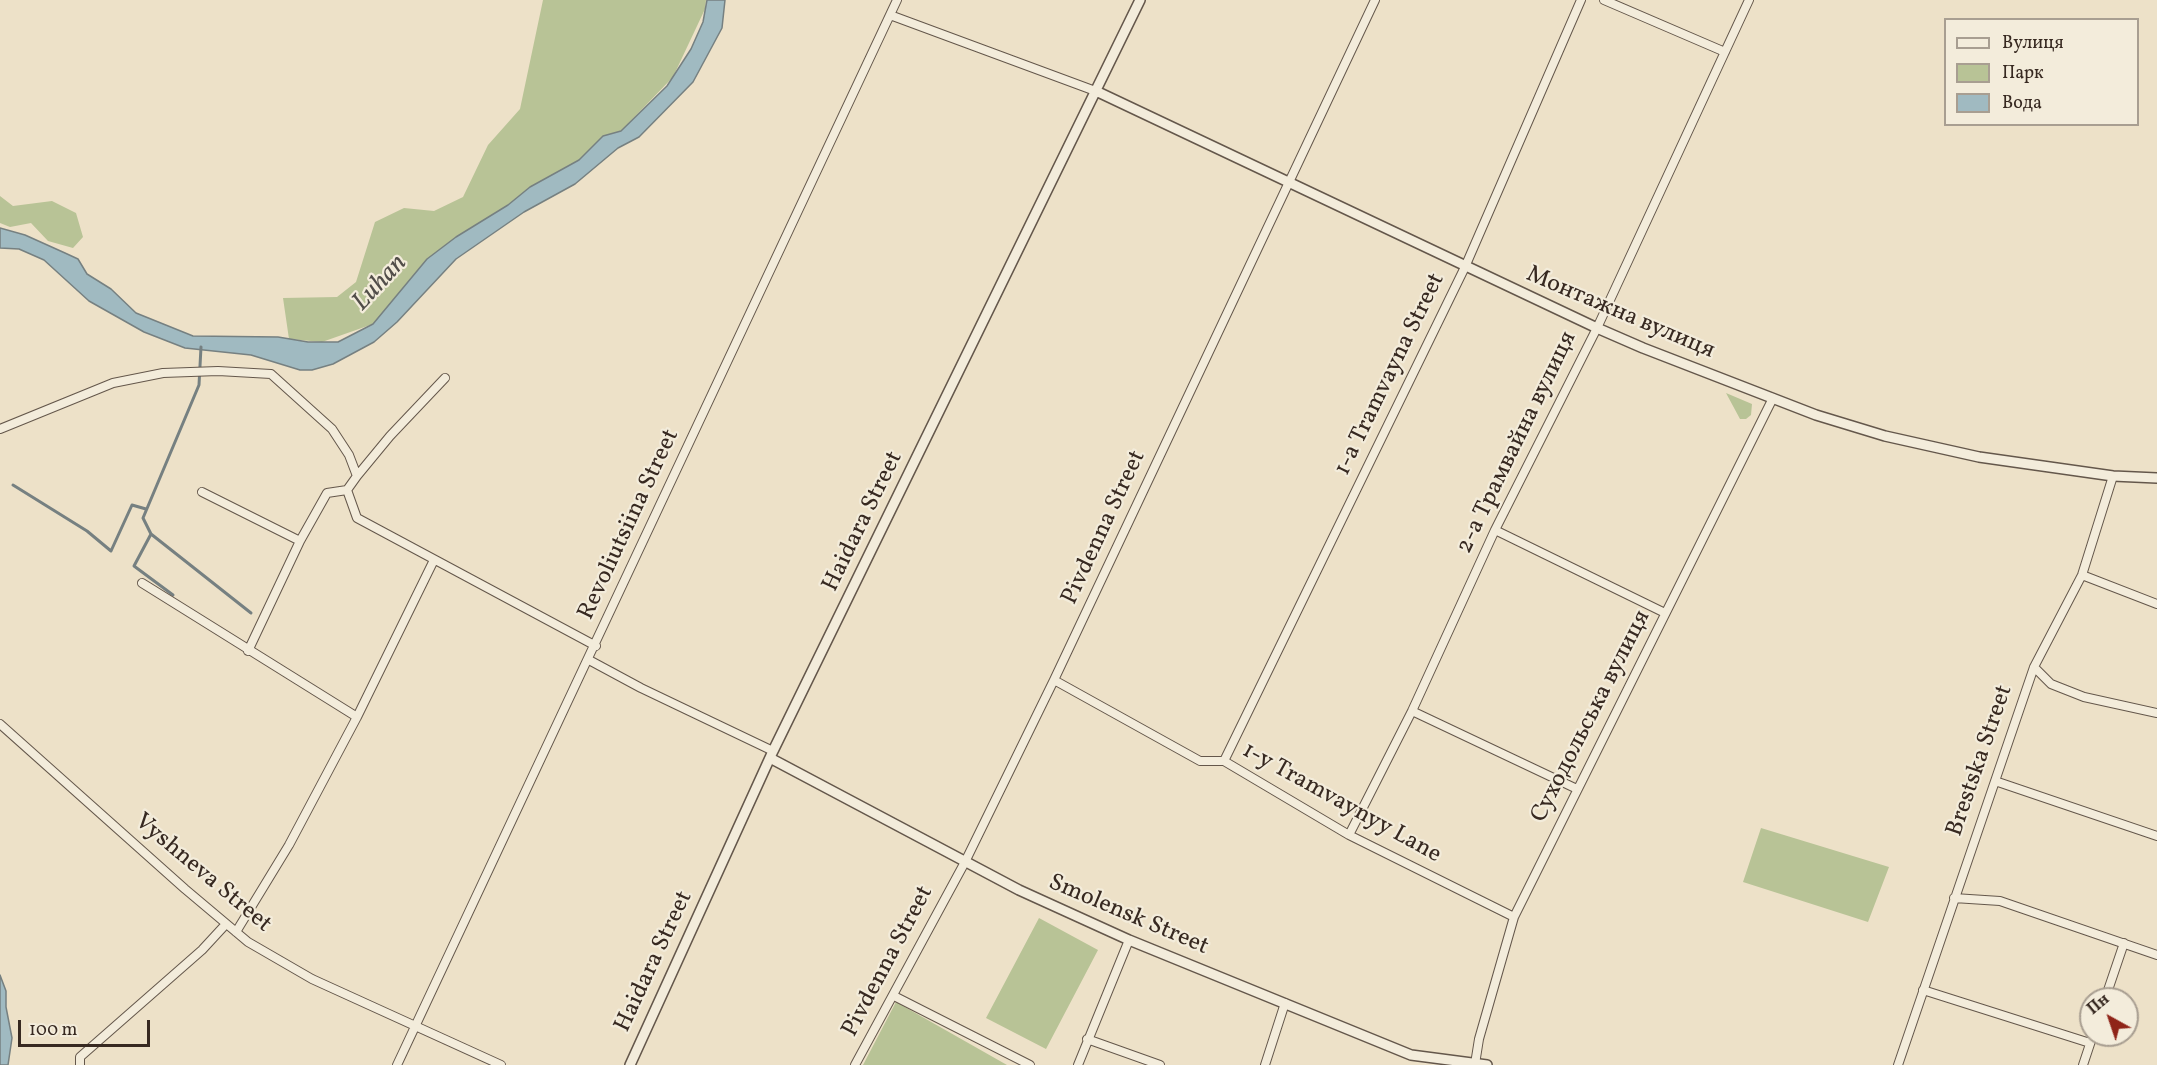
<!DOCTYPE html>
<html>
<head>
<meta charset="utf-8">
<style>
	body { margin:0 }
	#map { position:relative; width:2157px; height:1065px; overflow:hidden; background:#ede1c8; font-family:Vollkorn,serif }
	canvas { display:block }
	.legend { position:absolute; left:1944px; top:18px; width:195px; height:108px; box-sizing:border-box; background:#f3ecdb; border:2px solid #a89e91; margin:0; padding:8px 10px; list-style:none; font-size:18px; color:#372921 }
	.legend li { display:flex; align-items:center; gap:12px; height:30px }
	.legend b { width:30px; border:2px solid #a89e91 }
	.north { position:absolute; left:2079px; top:987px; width:60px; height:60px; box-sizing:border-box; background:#f3ecdb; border:2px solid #a89e91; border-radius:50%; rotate:320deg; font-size:16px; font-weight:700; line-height:24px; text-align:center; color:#372921 }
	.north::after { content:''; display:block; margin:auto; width:21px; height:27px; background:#8f2418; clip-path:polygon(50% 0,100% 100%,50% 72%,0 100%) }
	.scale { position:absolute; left:18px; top:1020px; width:132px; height:27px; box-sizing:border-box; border:3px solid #372921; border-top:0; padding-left:8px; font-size:18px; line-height:21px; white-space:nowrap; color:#372921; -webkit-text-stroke:4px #f3ecdb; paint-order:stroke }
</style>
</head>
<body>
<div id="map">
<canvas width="2157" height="1065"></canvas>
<ul class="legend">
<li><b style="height:8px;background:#f3ecdb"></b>Вулиця</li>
<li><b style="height:16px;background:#b8c396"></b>Парк</li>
<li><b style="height:16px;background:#a0bac1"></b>Вода</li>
</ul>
<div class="north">Пн</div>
<div class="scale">100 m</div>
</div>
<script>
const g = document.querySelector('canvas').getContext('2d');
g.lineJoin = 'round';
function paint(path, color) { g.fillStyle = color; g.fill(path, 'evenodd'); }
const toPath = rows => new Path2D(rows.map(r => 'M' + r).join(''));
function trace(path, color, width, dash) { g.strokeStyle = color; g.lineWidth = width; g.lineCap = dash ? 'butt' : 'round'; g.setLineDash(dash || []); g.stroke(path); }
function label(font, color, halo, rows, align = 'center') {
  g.font = font + ' Vollkorn,serif'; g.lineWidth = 4.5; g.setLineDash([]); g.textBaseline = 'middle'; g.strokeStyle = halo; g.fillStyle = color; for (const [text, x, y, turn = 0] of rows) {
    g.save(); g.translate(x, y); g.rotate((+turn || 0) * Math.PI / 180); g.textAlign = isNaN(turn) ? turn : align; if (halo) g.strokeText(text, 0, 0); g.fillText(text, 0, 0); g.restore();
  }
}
paint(toPath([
	[543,0,706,0,705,9,673,77,621,131,579,160,530,187,398,295,373,324,322,342,289,339,283,298,337,297,356,282,375,222,404,208,434,211,463,197,488,145,520,109],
	[0,196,13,206,52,201,76,213,83,237,73,248,48,241,31,223,10,227,0,223],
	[1726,393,1752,404,1751,415,1746,419,1740,419],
	[1761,828,1889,867,1868,922,1743,882],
	[1039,918,1098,950,1046,1049,986,1018],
	[896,1002,1007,1065,863,1065]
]), '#b8c396');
const water = toPath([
	[707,0,725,0,722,28,693,82,639,137,618,148,575,184,524,212,456,259,397,322,374,342,333,364,312,370,300,370,251,355,185,348,144,332,89,301,44,260,19,249,0,248,0,228,25,235,65,253,78,259,87,274,111,289,136,313,193,336,278,337,308,342,338,342,373,324,427,259,456,237,508,205,530,187,579,160,603,136,621,131,667,86,691,49,703,22,707,0],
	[0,975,6,991,6,1007,12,1038,8,1065,0,1065,0,975]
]);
paint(water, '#a0bac1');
trace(water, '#768081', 1.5);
trace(toPath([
	[201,347,199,385,143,518,151,534,251,613],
	[13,485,87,531,111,551,132,505,146,509],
	[151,534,134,566,173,595]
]), '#768081', 3);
const minor = toPath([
	[1604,0,1725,52],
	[890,15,1098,92],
	[0,429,113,383,163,373,218,371,271,374,332,429,349,455,357,476,347,490,357,518,596,646],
	[357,476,390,436,445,378],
	[202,492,300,541],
	[1495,530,1665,613],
	[2082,575,2157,604],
	[142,583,357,717],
	[248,651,300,541,327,493,347,490],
	[589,660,641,688,773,751],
	[2034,667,2051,684,2084,697,2157,713],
	[1054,680,1200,761,1224,761,1349,835,1514,917],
	[1412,711,1577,789],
	[0,724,185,889,248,942,312,979,501,1065],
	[1224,761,1465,267,1581,0],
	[1995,781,2157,836],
	[1349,835,1412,711,1495,530,1597,328,1749,0],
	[1954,898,2000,901,2157,955],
	[236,932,289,845,357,717,434,560],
	[1923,990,2090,1043],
	[894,996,1030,1065],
	[2105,999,2124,943],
	[1087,1039,1160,1065],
	[1475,1064,1479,1039,1514,917,1773,398],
	[80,1065,80,1057,202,950,226,924],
	[397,1065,897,0],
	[855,1065,965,862,1054,680,1375,0],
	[1078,1065,1129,940],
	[1265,1065,1285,1003],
	[1898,1065,2034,667,2082,575,2113,476],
	[2083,1065,2093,1035]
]);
const tertiary = toPath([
	[1098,92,1597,328,1643,348,1816,415,1885,436,1979,457,2113,476,2157,478],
	[770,758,1019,890,1129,940,1411,1055,1487,1065],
	[630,1065,773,751,1140,0]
]);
trace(minor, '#64574b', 10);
trace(tertiary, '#64574b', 12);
trace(minor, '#f3ecdb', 8);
trace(tertiary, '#f3ecdb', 9);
label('24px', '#372921', '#f3ecdb', [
	["Монтажна вулиця",1620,314,23],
	["1-a Tramvayna Street",1391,375,-64],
	["2-а Трамвайна вулиця",1518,443,-64],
	["Haidara Street",864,522,-64],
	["Revoliutsiina Street",630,525,-65],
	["Pivdenna Street",1105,528,-65],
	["Суходольська вулиця",1592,717,-63],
	["Brestska Street",1981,761,-71],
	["1-y Tramvaynyy Lane",1341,804,29],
	["Vyshneva Street",202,874,40],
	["Smolensk Street",1128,916,23],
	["Haidara Street",655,962,-65],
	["Pivdenna Street",889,962,-62]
]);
label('italic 26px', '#514d49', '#f3ecdb', [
	["Luhan",381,284,-47]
]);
</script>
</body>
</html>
